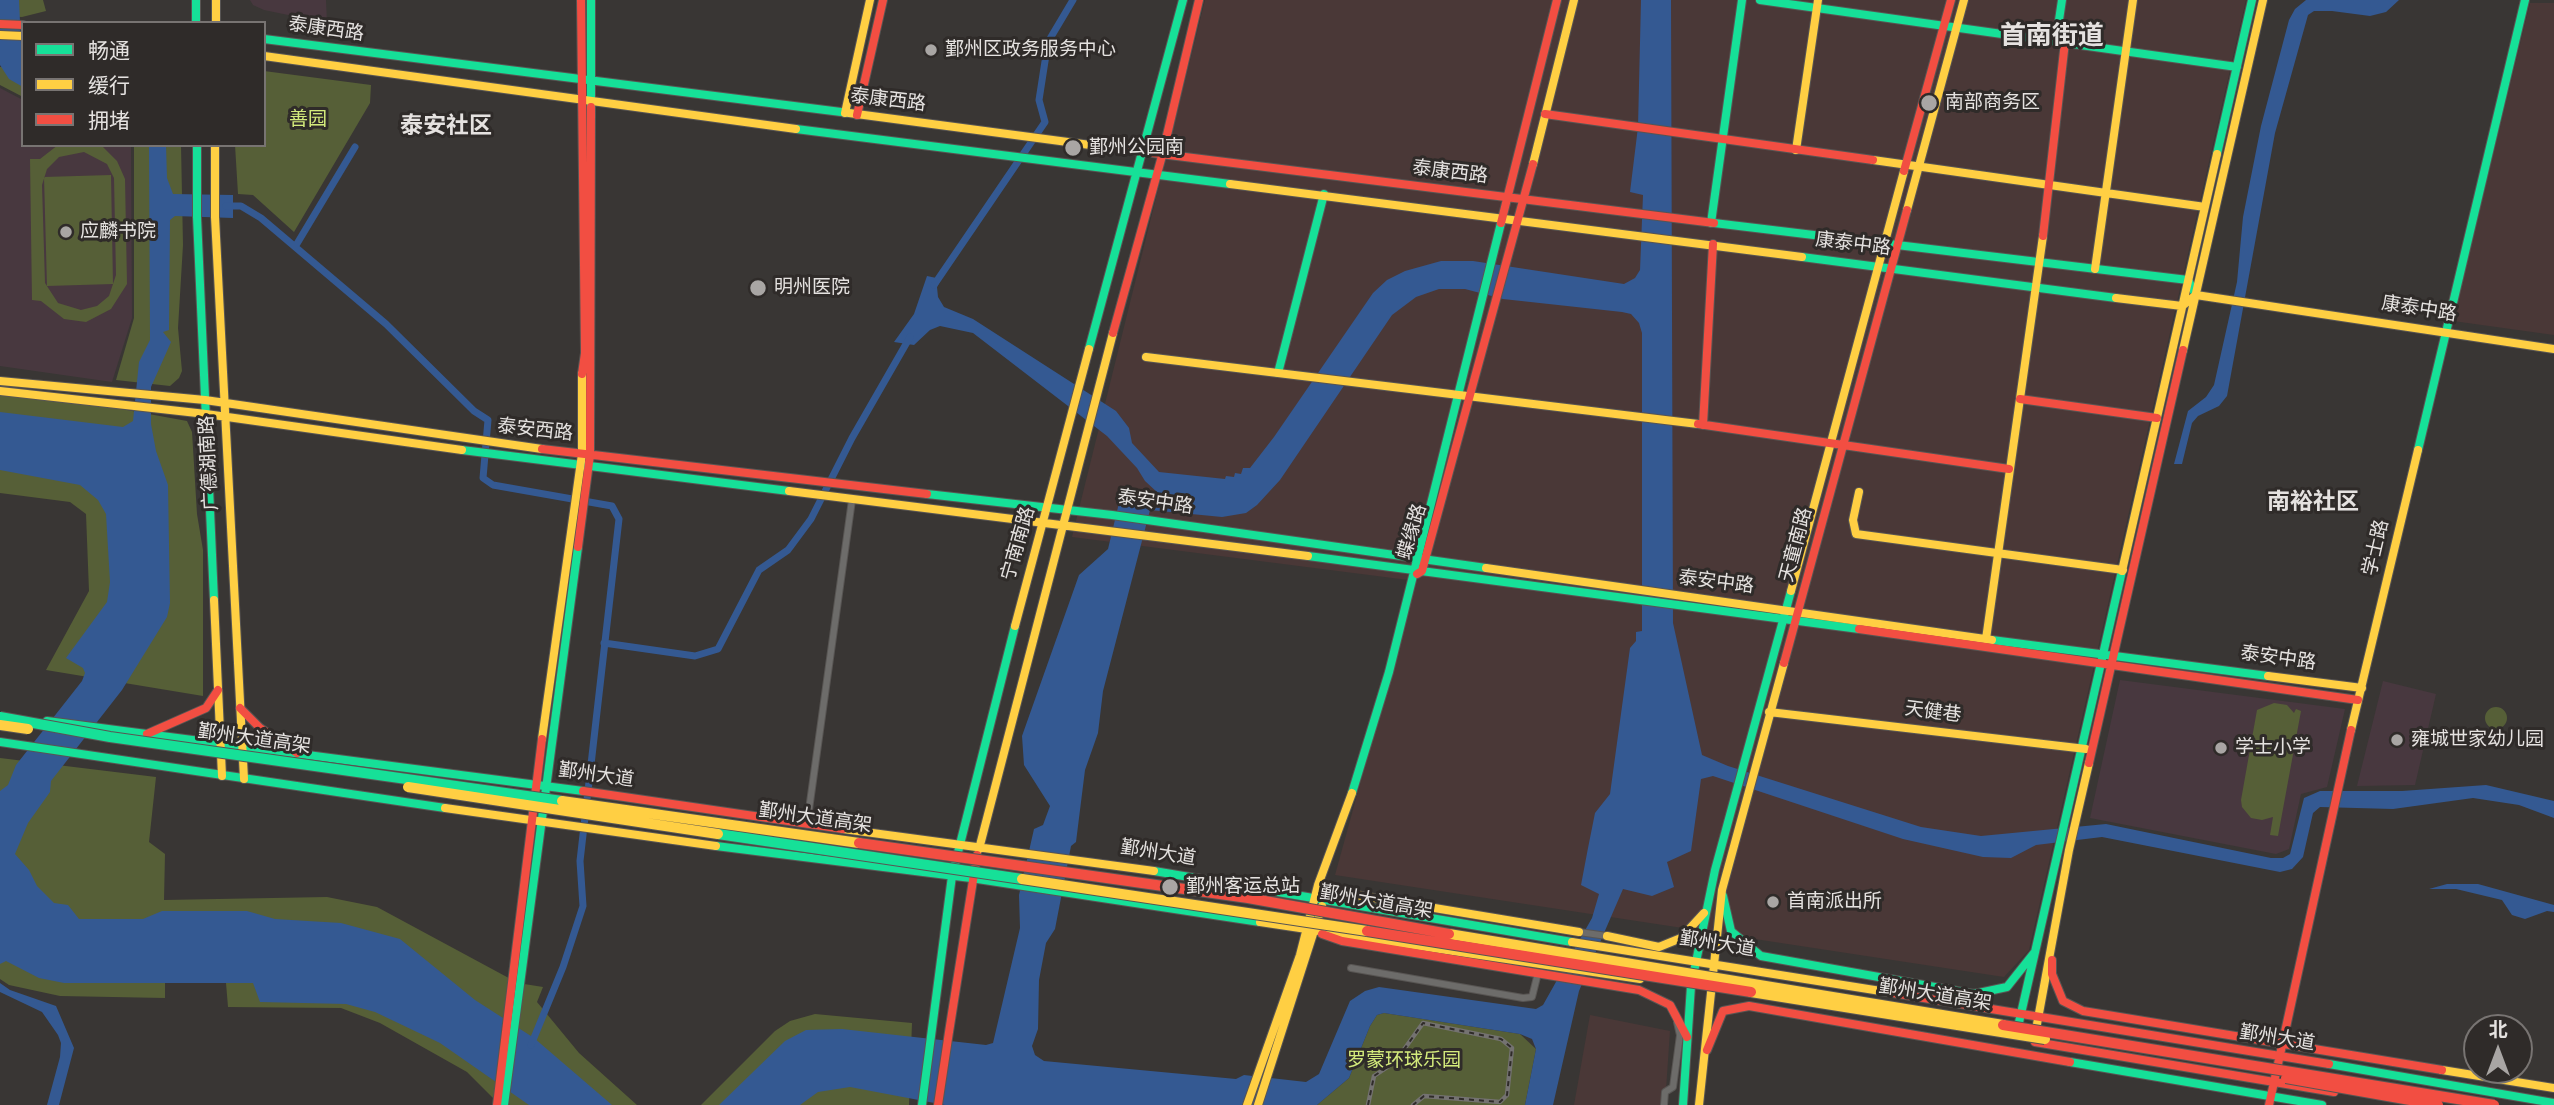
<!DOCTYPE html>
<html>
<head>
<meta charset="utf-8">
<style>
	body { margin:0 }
	#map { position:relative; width:2554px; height:1105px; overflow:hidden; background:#393634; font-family:"Nunito Sans","Noto Sans SC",sans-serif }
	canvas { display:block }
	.legend { position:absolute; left:21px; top:21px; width:245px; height:126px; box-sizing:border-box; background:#2f2b29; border:2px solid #787472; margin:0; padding:9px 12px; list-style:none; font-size:21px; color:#e5e2e0 }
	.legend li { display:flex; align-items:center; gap:14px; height:35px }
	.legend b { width:35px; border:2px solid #787472 }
	.north { position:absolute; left:2463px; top:1014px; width:70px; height:70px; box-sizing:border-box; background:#2f2b29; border:2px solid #787472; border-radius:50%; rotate:0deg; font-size:19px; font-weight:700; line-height:28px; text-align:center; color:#e5e2e0 }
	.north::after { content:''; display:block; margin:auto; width:24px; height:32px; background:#a9a6a4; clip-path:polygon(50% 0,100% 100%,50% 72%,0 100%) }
</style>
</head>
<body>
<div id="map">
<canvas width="2554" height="1105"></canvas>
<ul class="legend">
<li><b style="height:9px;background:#16e098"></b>畅通</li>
<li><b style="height:9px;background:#ffcf43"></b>缓行</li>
<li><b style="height:9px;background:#f24e42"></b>拥堵</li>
</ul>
<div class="north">北</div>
</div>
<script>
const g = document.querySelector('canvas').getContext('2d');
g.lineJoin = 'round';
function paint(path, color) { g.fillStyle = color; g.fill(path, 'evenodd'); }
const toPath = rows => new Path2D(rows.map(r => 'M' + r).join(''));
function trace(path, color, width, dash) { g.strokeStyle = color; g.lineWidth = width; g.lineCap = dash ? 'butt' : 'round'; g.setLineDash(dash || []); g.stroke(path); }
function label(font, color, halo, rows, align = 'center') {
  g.font = font + ' "Nunito Sans","Noto Sans SC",sans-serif'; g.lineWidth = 6; g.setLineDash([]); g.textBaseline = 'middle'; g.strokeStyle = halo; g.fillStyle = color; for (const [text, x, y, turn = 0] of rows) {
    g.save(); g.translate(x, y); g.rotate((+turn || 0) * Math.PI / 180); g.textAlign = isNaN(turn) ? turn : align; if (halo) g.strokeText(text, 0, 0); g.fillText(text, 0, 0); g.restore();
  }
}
paint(toPath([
	[1205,0,2246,0,2029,950,2004,977,1335,875,1416,581,1072,537],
	[2530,3,2554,3,2554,335,2453,321],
	[1590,1015,1670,1031,1665,1105,1574,1105]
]), '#4a3837');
paint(toPath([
	[250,0,326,0,327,23,264,10,253,5],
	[0,88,23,100,23,145,131,145,132,318,112,382,0,366],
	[2120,680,2345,709,2327,787,2301,794,2289,849,2276,854,2090,818],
	[2383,681,2436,694,2415,785,2357,786]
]), '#48383f');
paint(toPath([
	[0,0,43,0,46,11,22,17,1,16],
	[0,67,23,67,23,97,0,85],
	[264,71,371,85,370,103,294,232,253,195,238,194,235,145,264,145],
	[58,145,103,147,117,161,125,179,127,284,111,309,86,322,64,319,41,301,32,300,30,159,40,159],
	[84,152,107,164,114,178,116,275,109,296,97,306,81,310,58,303,45,283,42,185,47,169,59,157],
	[134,145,181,145,183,245,178,328,182,371,179,378,170,386,116,380,134,318],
	[111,175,113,284,47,286,44,177],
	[0,395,94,404,187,421,192,432,197,514,203,550,203,696,46,670,89,591,86,514,70,502,0,493],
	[2274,703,2287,705,2294,713,2296,709,2301,711,2278,836,2270,835,2273,817,2262,820,2251,818,2242,807,2241,800,2257,710],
	'2485 718a11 11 0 1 1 22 0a11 11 0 1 1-22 0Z',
	[0,758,156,777,149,842,165,854,164,900,327,897,377,907,518,983,543,987,537,1002,579,1053,637,1105,500,1105,467,1072,380,1023,341,1008,228,1007,226,983,165,983,165,998,60,996,9,985,0,979],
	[1384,1013,1520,1034,1536,1049,1525,1105,1317,1105,1349,1078,1370,1026,1377,1015],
	[815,1014,912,1023,909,1105,701,1105,775,1031,790,1021]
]), '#565f37');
paint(toPath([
	[0,0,19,0,23,87,9,79,0,65],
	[1641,0,1671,0,1673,623,1702,755,1728,766,1921,827,1981,836,2106,824,2271,858,2283,858,2290,854,2304,798,2320,791,2402,791,2486,785,2554,801,2554,818,2519,805,2473,798,2393,809,2320,807,2313,813,2303,857,2292,869,2280,872,2102,837,2036,845,2011,858,1983,857,1903,839,1713,776,1701,779,1691,851,1667,862,1674,887,1652,896,1623,889,1579,991,1553,1105,1525,1105,1536,1049,1532,1039,1520,1034,1384,1013,1377,1015,1370,1026,1349,1078,1317,1105,945,1105,850,1087,818,1092,800,1105,719,1105,785,1041,806,1030,842,1029,986,1045,993,1043,1020,928,1019,895,1034,829,1043,825,1050,806,1024,765,1022,736,1079,575,1108,549,1119,503,1167,509,1172,506,1145,481,1137,468,1107,436,973,333,940,326,930,330,914,345,894,342,914,314,927,276,941,279,937,287,938,297,944,307,973,319,1116,411,1129,428,1132,443,1159,472,1225,479,1226,476,1234,477,1235,473,1241,474,1243,468,1250,468,1274,437,1373,293,1387,280,1405,271,1441,261,1473,261,1624,284,1635,278,1640,270,1643,195,1630,192,1638,127],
	[1439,289,1465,289,1503,299,1622,312,1631,314,1639,323,1642,333,1642,631,1636,632,1636,641,1630,648,1610,794,1595,813,1588,848,1581,885,1599,894,1592,918,1543,1005,1536,1009,1379,987,1365,991,1350,1001,1319,1074,1306,1082,1244,1075,1236,1079,1044,1061,1035,1055,1032,1046,1038,1029,1039,980,1046,943,1055,929,1071,846,1076,842,1085,770,1098,733,1103,691,1150,510,1222,517,1246,513,1257,505,1280,480,1392,315,1416,297],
	[2306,0,2399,0,2386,12,2370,16,2332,11,2314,11,2308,15,2275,133,2227,396,2219,406,2198,416,2192,423,2182,464,2174,464,2188,411,2206,397,2214,385,2237,282,2243,217,2261,126,2289,20,2295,9],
	[149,145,166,145,167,178,173,194,233,195,233,218,175,216,170,220,169,330,163,332,171,342,151,387,151,424,156,451,168,485,170,603,167,617,122,690,51,781,50,792,28,823,15,854,29,870,37,886,54,903,68,905,79,919,143,919,162,911,247,911,275,919,341,923,400,939,475,1000,534,1038,612,1105,529,1105,440,1043,375,1012,346,1004,260,1002,253,983,64,983,39,978,6,961,0,964,0,791,8,785,16,765,82,681,85,673,83,668,66,658,107,602,110,582,106,514,98,500,80,485,0,470,0,412,123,427,133,421,139,362,150,340],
	[2447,884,2478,884,2554,905,2554,912,2547,911,2525,919,2512,915,2502,900,2456,889,2429,889],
	[0,983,10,990,56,1006,74,1048,59,1105,47,1105,60,1057,61,1043,58,1035,42,1012,0,992]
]), '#345992');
trace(toPath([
	[226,206,241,206,261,218,386,324,474,411,488,420,483,478,493,485,612,506,619,519,580,861,583,906,563,967,531,1045],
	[295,247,355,147],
	[934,285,1045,122,1039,100,1048,42,1073,0],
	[604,643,695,656,718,649,759,570,788,550,811,519,852,438,910,337]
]), '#345992', 7);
const street = toPath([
	[807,824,852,500],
	[1579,932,1607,936],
	[1351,968,1523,998,1532,997,1538,973],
	[1664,1105,1665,1092,1673,1087,1680,1035,1677,1022]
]);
const fast = toPath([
	[196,0,196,23],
	[1760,0,2237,67],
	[264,39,849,113],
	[2056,40,2062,0],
	[591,107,591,0],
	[796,129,1230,184],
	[197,145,197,217,214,600],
	[2217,154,2252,0],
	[1711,223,1742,0],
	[1714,223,2188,280,2196,295],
	[1802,257,2116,298],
	[1089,349,1183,0],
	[1278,373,1324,194],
	[462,450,789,491],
	[2418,450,2525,0],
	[927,494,1112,515,1486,568],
	[1308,556,1859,629],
	[1992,640,2268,676],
	[47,721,583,791],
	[0,742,445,808],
	[1352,793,1389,672,1501,223],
	[716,846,971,878,1260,922],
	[1154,871,1572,942],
	[1723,896,1731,931,1761,956,1974,994,2007,987,2034,953],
	[2017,1031,2122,571],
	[2070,1062,2322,1105],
	[2329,1064,2554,1103],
	[504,1105,578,547],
	[922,1105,952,876,1015,626],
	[1683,1105,1691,986,1715,870,1791,591]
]);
const slow = toPath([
	[216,0,216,23],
	[0,35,23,36],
	[264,56,796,129],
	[845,113,870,0],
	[849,113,1113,148],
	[215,145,215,217,244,779],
	[1796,150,1818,0],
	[1873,160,2205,207],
	[1533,164,1574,0],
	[1230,184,1802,257],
	[1907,210,1964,0],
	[2095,269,2133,0],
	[2116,298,2182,306,2196,295,2554,349],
	[2183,350,2263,0],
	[1146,357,1698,424],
	[0,381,205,400,542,449],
	[0,391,206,414,462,450],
	[789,491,1308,556],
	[1859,492,1853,520,1856,534,2123,570],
	[1486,568,1992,640],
	[2122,571,2217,154],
	[1791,591,1904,171],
	[214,600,222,776],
	[1015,626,1089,349],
	[1986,639,2043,236],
	[2268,676,2362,688],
	[1769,712,2086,749],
	[2351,730,2418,450],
	[542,739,582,454,582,374],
	[445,808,716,846],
	[843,829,1154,871],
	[979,849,1113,333],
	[1326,890,1579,932],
	[1260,922,1640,979],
	[1607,936,1659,947,1681,938,1704,913],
	[1572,942,1887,992],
	[2035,1035,2069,850,2089,763],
	[2442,1070,2554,1088],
	[1247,1105,1300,955,1318,885,1352,793],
	[1258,1105,1322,906],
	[1699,1105,1722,890,1784,663]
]);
const jam = toPath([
	[581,0,585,353,582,374],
	[0,24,23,25],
	[1545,114,1873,160],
	[857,115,883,0],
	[1113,148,1714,223],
	[1904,171,1951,0],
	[1501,223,1557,0],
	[2043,236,2065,42],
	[1113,333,1162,156,1199,0],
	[2020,399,2157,418],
	[1698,424,2009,469],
	[1703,425,1713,244],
	[542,449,927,494],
	[578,547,590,455,591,107],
	[1417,574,1422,571,1533,164],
	[1859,629,2358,700],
	[1784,663,1907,210],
	[240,708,260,728,297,753],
	[147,734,206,708,218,690],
	[2089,763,2183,350],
	[583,791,843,829],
	[1322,934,1342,941,1639,990,1670,1005,1687,1037],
	[2052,960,2052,974,2063,1001,2083,1011,2442,1070],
	[1887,992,2329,1064],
	[949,1032,977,855],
	[2035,1042,2334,1092],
	[1707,1050,1723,1011,1749,1006,2070,1062],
	[497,1105,542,739],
	[938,1105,949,1032],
	[2269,1105,2351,730]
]);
trace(street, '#585553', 8);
trace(fast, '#585553', 10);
trace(slow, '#585553', 10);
trace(jam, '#585553', 10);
trace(street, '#6d6c6a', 6);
trace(fast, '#16e098', 8);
trace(slow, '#ffcf43', 8);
trace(jam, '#f24e42', 8);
const rail = toPath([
	[1368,1105,1374,1076,1395,1062,1423,1023,1501,1039,1512,1048,1507,1095,1500,1102,1424,1096,1413,1105]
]);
trace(rail, '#747271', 4.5);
trace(rail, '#2f2b29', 2, [5]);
const fastBridge = toPath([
	[0,717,110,737,562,801],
	[718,834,1022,879]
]);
const slowBridge = toPath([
	[0,725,28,729],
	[408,787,718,834],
	[562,801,859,843],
	[1022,879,1367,931],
	[1449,934,2003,1025],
	[1751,992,2045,1039]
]);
const jamBridge = toPath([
	[859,843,1248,898,1449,934],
	[1367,931,1751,992],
	[2003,1025,2494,1105],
	[2286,1078,2438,1105]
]);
trace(fastBridge, '#585553', 12, []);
trace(slowBridge, '#585553', 12, []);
trace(jamBridge, '#585553', 12, []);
trace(fastBridge, '#16e098', 10);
trace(slowBridge, '#ffcf43', 10);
trace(jamBridge, '#f24e42', 10);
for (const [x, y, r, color] of [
	[931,50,7,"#a9a6a4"],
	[1929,103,9,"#a9a6a4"],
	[1073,148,9,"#a9a6a4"],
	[66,232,7,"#a9a6a4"],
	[758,288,9,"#a9a6a4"],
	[2397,740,7,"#a9a6a4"],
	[2221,748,7,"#a9a6a4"],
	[1170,887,9,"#a9a6a4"],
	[1773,902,7,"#a9a6a4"]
]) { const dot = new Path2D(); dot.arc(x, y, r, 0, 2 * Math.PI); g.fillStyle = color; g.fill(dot); trace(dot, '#2f2b29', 2.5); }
label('19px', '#e5e2e0', '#2f2b29', [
	["泰康西路",326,30,8],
	["泰康西路",888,101,7],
	["泰康西路",1450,173,7],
	["康泰中路",1853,245,7],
	["康泰中路",2419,310,9],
	["泰安西路",535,431,6],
	["广德湖南路",210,463,-93],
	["泰安中路",1155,503,8],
	["蝶缘路",1413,532,-73],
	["宁南南路",1019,544,-74],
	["天童南路",1797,545,-75],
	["学士路",2377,548,-77],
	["泰安中路",1716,583,7],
	["泰安中路",2278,659,8],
	["天健巷",1933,713,7],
	["鄞州大道高架",254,740,8],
	["鄞州大道",596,776,8],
	["鄞州大道高架",815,819,8],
	["鄞州大道",1158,854,9],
	["鄞州大道高架",1376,903,10],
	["鄞州大道",1717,945,9],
	["鄞州大道高架",1935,996,9],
	["鄞州大道",2277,1039,9]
]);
label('19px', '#e5e2e0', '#2f2b29', [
	["鄞州区政务服务中心",945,50],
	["南部商务区",1945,103],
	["鄞州公园南",1089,148],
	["应麟书院",80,232],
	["明州医院",774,288],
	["雍城世家幼儿园",2411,740],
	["学士小学",2235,748],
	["鄞州客运总站",1186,887],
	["首南派出所",1787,902]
], 'left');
label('19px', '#d4eb7c', '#2f2b29', [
	["善园",308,120],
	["罗蒙环球乐园",1404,1061]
]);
label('bold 23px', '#e5e2e0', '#2f2b29', [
	["泰安社区",446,127],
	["南裕社区",2313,503]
]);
label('bold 26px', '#e5e2e0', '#2f2b29', [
	["首南街道",2052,38]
]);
</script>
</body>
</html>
